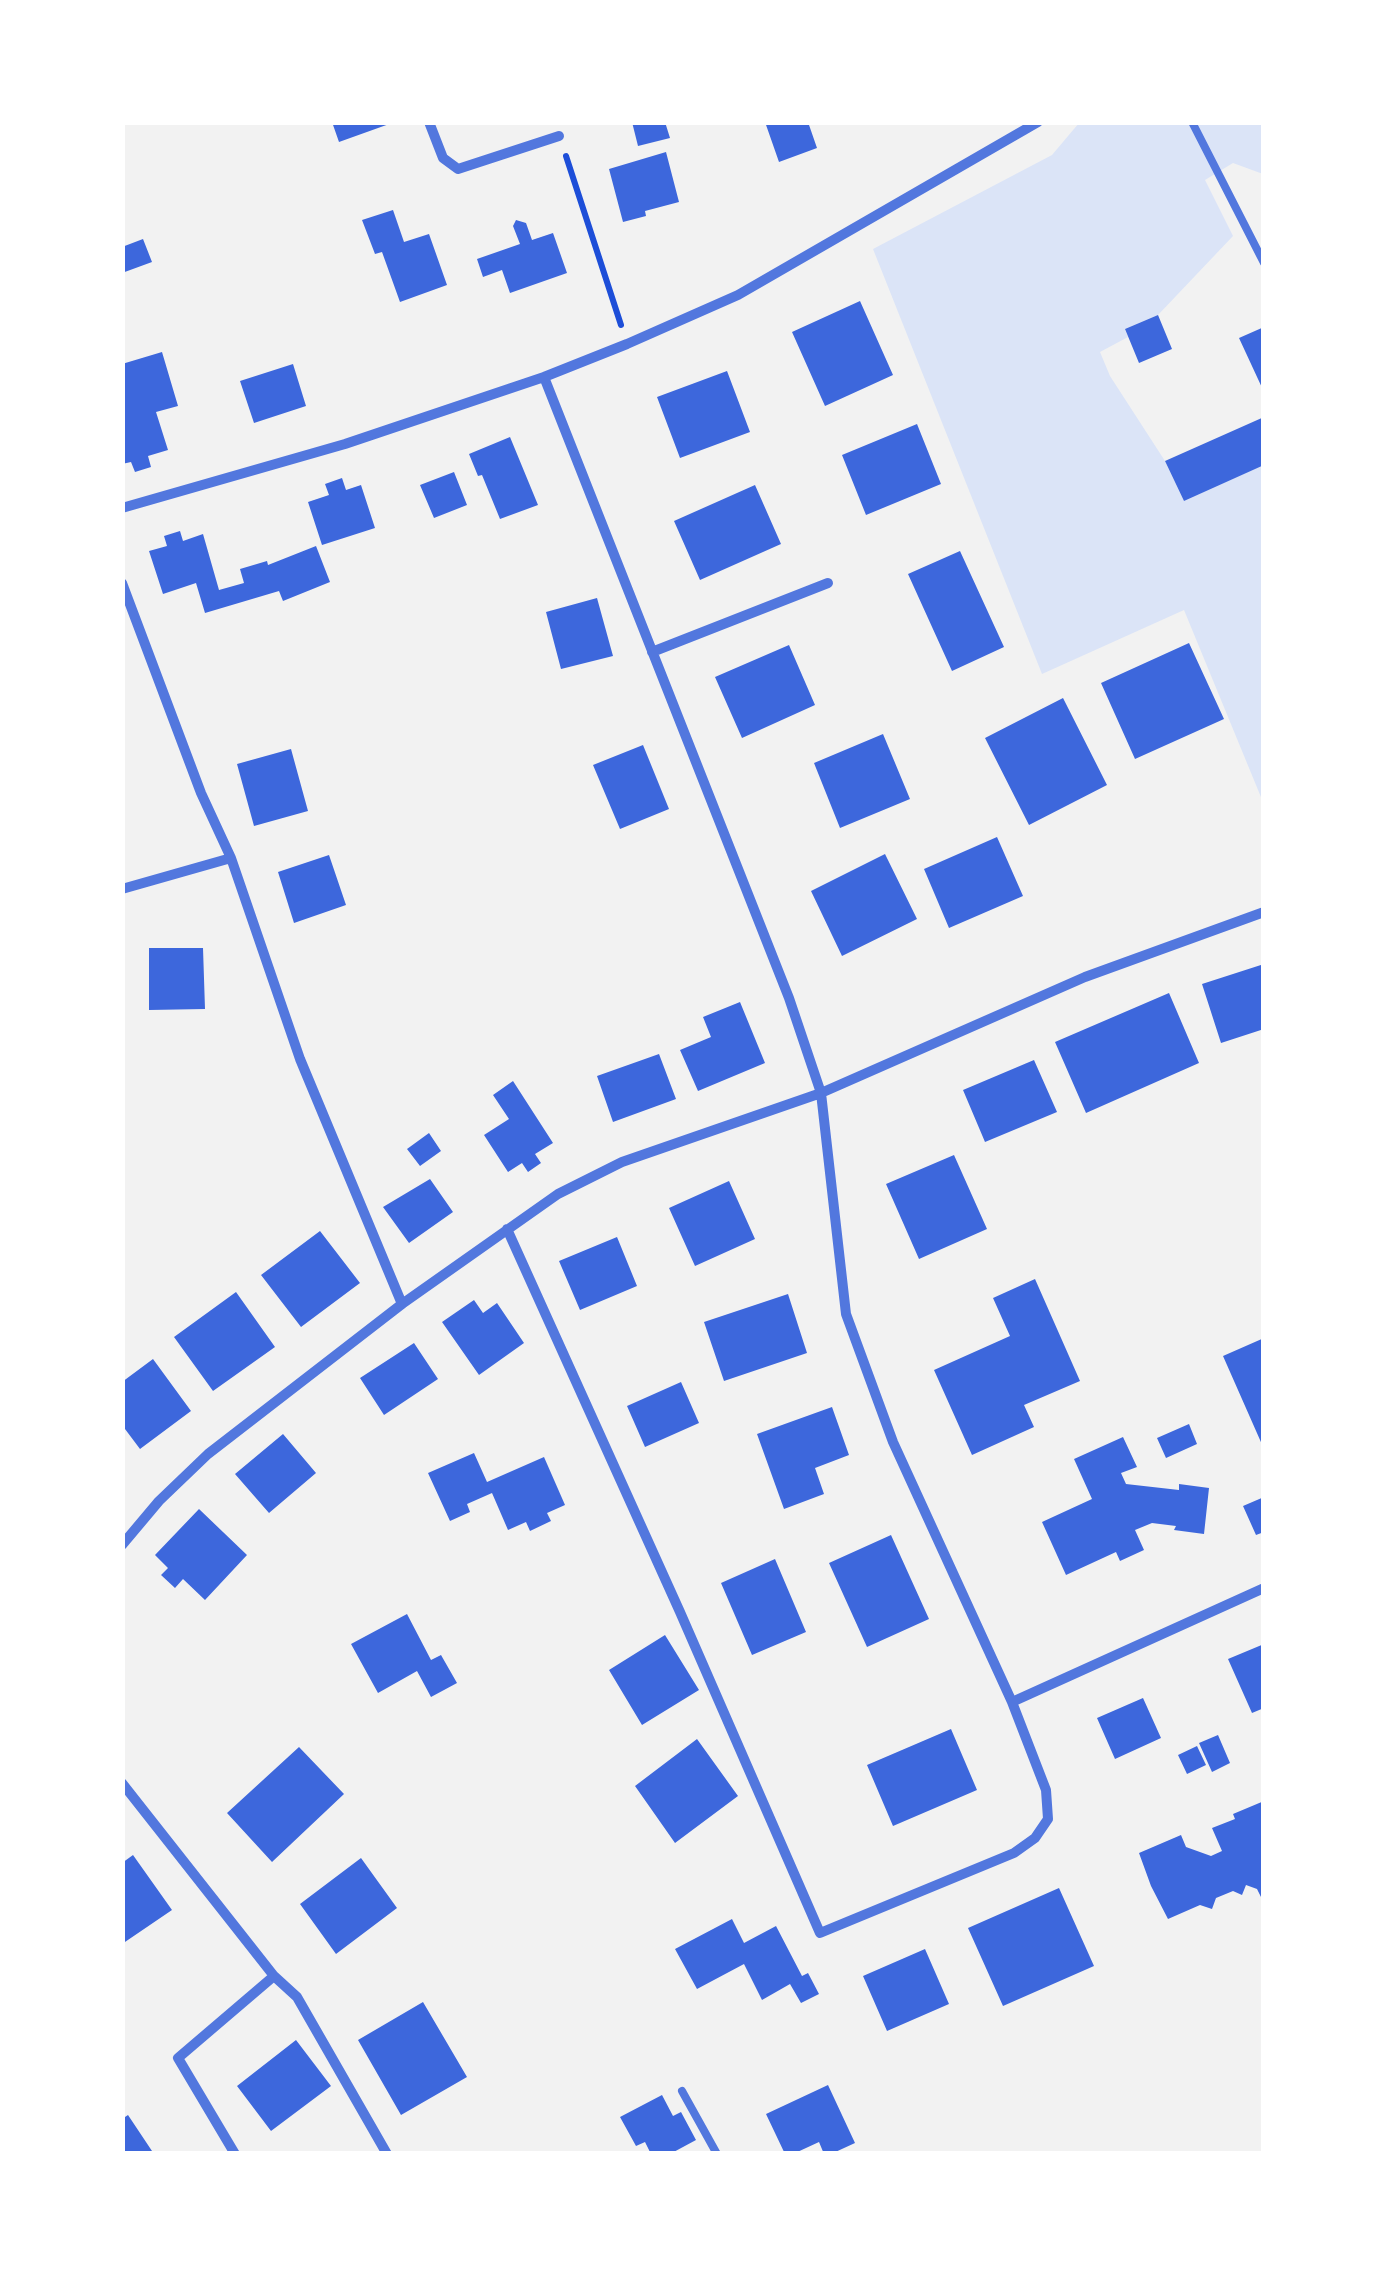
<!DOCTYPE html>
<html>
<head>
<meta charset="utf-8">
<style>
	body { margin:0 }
	#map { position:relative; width:1386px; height:2276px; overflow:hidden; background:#f2f2f2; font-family:Inter,sans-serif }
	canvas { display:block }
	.frame { position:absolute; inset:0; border:125px solid #fff; pointer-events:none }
</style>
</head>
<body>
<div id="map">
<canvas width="1386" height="2276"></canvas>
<div class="frame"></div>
</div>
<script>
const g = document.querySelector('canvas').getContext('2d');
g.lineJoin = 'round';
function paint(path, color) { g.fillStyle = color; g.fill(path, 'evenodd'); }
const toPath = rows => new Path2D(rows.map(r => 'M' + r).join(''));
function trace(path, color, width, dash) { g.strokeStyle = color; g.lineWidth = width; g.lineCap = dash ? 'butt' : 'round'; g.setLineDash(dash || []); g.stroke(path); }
paint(toPath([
	[1079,123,1263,123,1263,174,1233,163,1205,180,1233,236,1158,315,1125,329,1128,337,1100,352,1110,376,1165,461,1184,501,1263,465,1263,802,1184,610,1042,674,873,249,1052,155]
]), '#dbe4f7');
paint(toPath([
	[332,122,392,122,392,123,339,142],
	[632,122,665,122,670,138,638,146],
	[765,122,808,122,817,148,779,162],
	[666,152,679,202,645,211,646,216,623,222,609,169],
	[393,210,404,242,429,234,447,285,400,302,382,252,375,254,362,220],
	[516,220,526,223,532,240,553,233,567,273,510,293,502,270,483,277,477,259,520,244,513,226],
	[143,239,152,262,122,273,122,247],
	[860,301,893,375,825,406,792,332],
	[1158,315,1172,349,1139,363,1125,329],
	[1264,327,1264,392,1239,338],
	[162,352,178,406,156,412,168,450,148,456,151,467,135,472,131,462,122,464,122,364],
	[293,364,306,406,254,423,240,381],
	[727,371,750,432,680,458,657,397],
	[1264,417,1264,465,1184,501,1165,461],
	[917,424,941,484,866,515,842,455],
	[510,437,538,505,500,519,482,475,478,476,469,454],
	[454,472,467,505,434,518,420,485],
	[342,478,346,490,361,485,375,528,322,545,308,502,329,495,325,484],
	[755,485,781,544,700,580,674,521],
	[180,531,183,541,203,534,219,590,244,583,240,569,267,561,268,565,316,546,330,582,283,601,279,591,205,613,196,583,163,594,149,551,167,546,164,536],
	[960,551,1004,647,952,671,908,574],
	[597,598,613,656,561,669,546,612],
	[1189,643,1224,719,1135,759,1101,683],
	[789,645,815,705,742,738,715,677],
	[1063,698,1107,785,1029,825,985,738],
	[883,734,910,799,840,828,814,763],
	[643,745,669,809,620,829,593,765],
	[291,749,308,811,254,826,237,764],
	[997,837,1023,896,949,928,924,869],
	[885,854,917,919,842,956,811,891],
	[329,855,346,905,294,923,278,872],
	[149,948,203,948,205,1009,149,1010],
	[1264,964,1264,1029,1221,1043,1202,984],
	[1169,993,1199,1063,1086,1113,1055,1042],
	[740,1002,765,1063,698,1091,680,1050,711,1037,703,1017],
	[659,1054,676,1099,613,1122,597,1076],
	[1034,1060,1057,1112,985,1142,963,1090],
	[513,1081,553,1143,535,1154,541,1163,528,1172,522,1163,508,1172,484,1135,509,1119,493,1095],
	[429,1133,441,1151,420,1166,407,1149],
	[954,1155,987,1229,919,1259,886,1184],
	[430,1179,453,1212,409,1243,383,1207],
	[729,1181,755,1239,695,1266,669,1208],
	[320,1231,360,1283,301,1327,261,1275],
	[617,1237,637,1286,580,1310,559,1261],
	[1035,1279,1080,1381,1024,1405,1034,1427,972,1455,934,1370,1010,1336,993,1298],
	[236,1292,275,1347,213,1391,174,1337],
	[788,1294,807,1353,724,1381,704,1322],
	[474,1300,483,1313,497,1303,524,1343,479,1375,442,1322],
	[1264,1338,1264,1449,1223,1356],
	[414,1343,438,1379,384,1415,360,1378],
	[153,1359,191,1411,140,1449,122,1425,122,1382],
	[681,1382,699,1423,645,1447,627,1406],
	[832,1407,849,1455,815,1468,824,1494,784,1509,757,1434],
	[1189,1424,1197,1444,1166,1458,1157,1438],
	[283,1434,316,1473,269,1513,235,1474],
	[1123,1437,1137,1467,1121,1473,1126,1484,1179,1490,1179,1484,1209,1488,1204,1534,1174,1530,1176,1526,1152,1523,1135,1530,1144,1550,1120,1561,1116,1552,1066,1575,1042,1522,1092,1499,1074,1459],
	[474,1453,487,1482,544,1457,565,1505,547,1513,551,1521,530,1531,526,1522,508,1530,492,1493,467,1504,470,1512,450,1521,428,1473],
	[1264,1497,1264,1532,1256,1535,1243,1506],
	[199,1509,247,1555,205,1600,183,1579,175,1588,161,1575,168,1568,155,1555],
	[891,1535,929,1619,867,1647,829,1563],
	[775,1559,806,1632,752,1655,721,1583],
	[407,1614,431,1660,441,1655,457,1683,431,1697,417,1671,378,1693,351,1644],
	[665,1635,699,1690,642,1725,609,1670],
	[1264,1644,1264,1708,1252,1713,1228,1659],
	[1143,1698,1161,1738,1115,1759,1097,1718],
	[951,1729,977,1790,893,1826,867,1765],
	[1218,1735,1230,1763,1212,1772,1199,1743],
	[697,1739,738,1796,675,1843,635,1786],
	[1197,1746,1206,1765,1187,1774,1178,1755],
	[299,1747,344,1794,272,1862,227,1813],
	[1264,1801,1264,1903,1257,1889,1246,1885,1242,1895,1233,1891,1216,1898,1212,1909,1200,1905,1168,1919,1151,1886,1139,1853,1181,1835,1186,1847,1211,1856,1222,1851,1212,1828,1235,1819,1233,1814],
	[133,1855,172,1910,122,1944,122,1863],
	[361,1858,397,1908,336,1954,300,1904],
	[1059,1888,1094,1966,1003,2006,968,1928],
	[732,1919,744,1943,776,1926,802,1976,808,1973,819,1994,801,2003,790,1984,762,2000,744,1964,697,1989,675,1949],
	[925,1949,949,2004,887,2031,863,1976],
	[423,2002,467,2077,401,2115,358,2040],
	[296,2040,331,2086,271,2131,237,2086],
	[828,2085,855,2143,831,2154,824,2154,819,2142,793,2154,785,2154,766,2114],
	[662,2095,673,2116,681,2112,696,2140,670,2154,651,2154,645,2142,636,2146,620,2117],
	[128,2115,154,2154,122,2154,122,2119]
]), '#3d67dc');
trace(toPath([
	[566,156,621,325]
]), '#1d4ed8', 6);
trace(toPath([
	[1192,122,1264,263],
	[682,2091,717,2154]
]), '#5277de', 8);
trace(toPath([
	[429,122,443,158,458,169,559,136],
	[122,508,345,444,544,377,627,344,738,295,1038,122],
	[122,583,201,793,231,858,300,1059,402,1304],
	[652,652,828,583],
	[122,889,231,858],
	[507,1229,680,1612,820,1933,1014,1853,1035,1838,1048,1819,1046,1790,1012,1702,893,1442,846,1314,821,1093,789,998,544,377],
	[122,1545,159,1501,208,1454,402,1304,558,1194,622,1162,821,1093,1085,977,1264,912],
	[1012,1702,1264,1588],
	[122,1783,274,1976,178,2058,235,2154],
	[274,1976,297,1997,387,2154]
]), '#5277de', 10);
</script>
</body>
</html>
